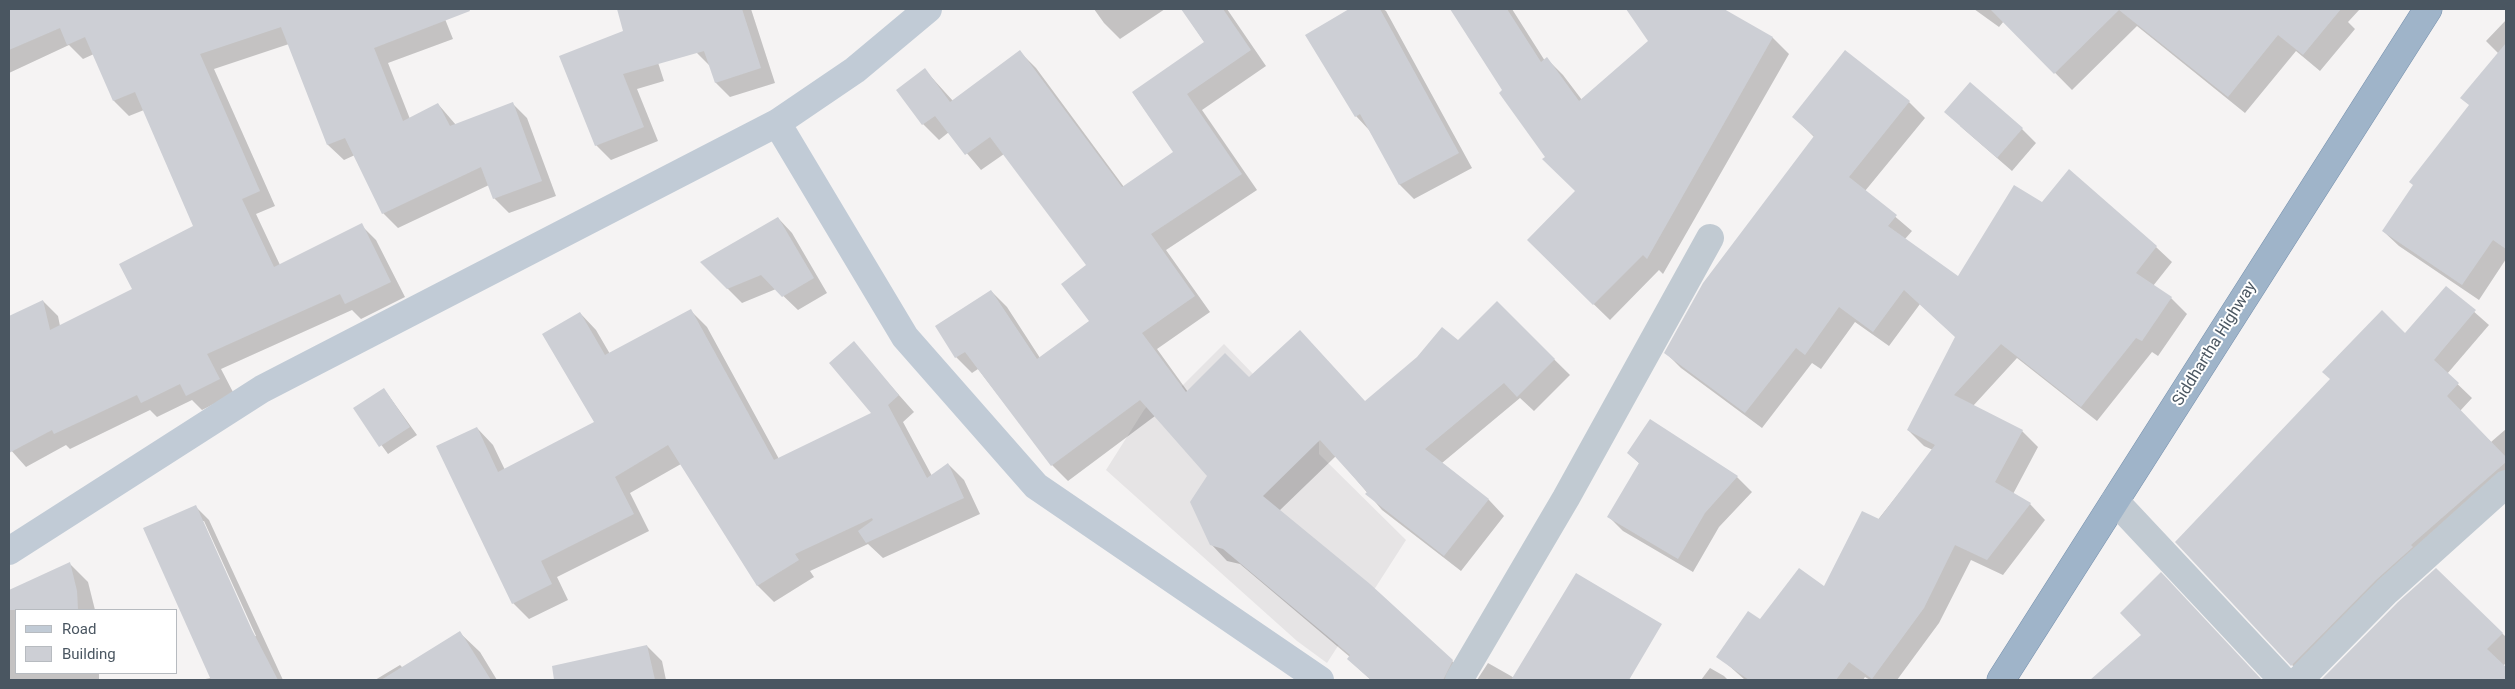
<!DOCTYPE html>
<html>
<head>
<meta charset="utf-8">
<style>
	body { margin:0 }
	#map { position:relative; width:2515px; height:689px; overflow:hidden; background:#f5f3f3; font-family:Roboto,sans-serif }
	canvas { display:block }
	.frame { position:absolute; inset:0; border:10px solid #4a5661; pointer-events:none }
	.legend { position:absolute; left:15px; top:609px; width:162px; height:65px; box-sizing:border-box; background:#fff; border:1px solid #b7bbc0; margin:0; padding:6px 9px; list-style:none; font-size:15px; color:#4a5661 }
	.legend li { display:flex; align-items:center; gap:10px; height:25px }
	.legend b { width:25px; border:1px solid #b7bbc0 }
</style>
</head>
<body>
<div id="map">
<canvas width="2515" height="689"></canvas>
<div class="frame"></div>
<ul class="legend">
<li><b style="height:6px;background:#c1cbd6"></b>Road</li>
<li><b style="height:14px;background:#cdcfd5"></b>Building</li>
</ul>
</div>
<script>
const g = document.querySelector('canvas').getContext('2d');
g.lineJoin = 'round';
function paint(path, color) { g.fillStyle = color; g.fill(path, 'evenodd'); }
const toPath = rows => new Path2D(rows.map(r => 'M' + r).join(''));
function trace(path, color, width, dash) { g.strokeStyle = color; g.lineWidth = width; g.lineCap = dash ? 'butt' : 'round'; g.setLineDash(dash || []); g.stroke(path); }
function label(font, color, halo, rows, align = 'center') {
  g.font = font + ' Roboto,sans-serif'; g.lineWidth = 4; g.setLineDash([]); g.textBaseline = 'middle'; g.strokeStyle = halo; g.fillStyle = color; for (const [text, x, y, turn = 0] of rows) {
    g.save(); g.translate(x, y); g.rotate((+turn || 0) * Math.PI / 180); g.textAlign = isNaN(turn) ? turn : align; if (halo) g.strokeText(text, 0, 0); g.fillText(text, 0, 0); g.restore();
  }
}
paint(toPath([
	[1224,344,1319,442,1319,454,1406,540,1327,663,1297,641,1106,470,1144,410,1168,382,1179,389]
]), '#e6e4e5');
paint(toPath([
	[9,9,441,9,453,39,388,63,410,119,438,104,456,125,512,103,527,118,556,196,509,213,494,198,489,185,398,228,383,213,355,155,344,160,328,145,289,44,214,69,275,206,256,214,280,265,361,225,376,240,405,297,361,319,352,310,221,369,234,394,202,410,192,400,157,417,150,410,70,449,66,445,26,467,9,448,9,317,43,301,58,316,60,326,134,290,195,227,144,110,129,116,114,101,94,54,83,59,69,45,9,73],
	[686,9,751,9,775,83,730,97,716,83,710,66,697,53],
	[1094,9,1165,9,1120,39,1104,23],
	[1182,9,1227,9,1266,66,1202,110,1257,190,1166,250,1210,312,1157,349,1188,392,1249,378,1300,332,1365,402,1458,341,1497,303,1570,375,1534,411,1520,398,1442,463,1489,500,1504,516,1461,571,1382,510,1336,456,1279,511,1452,661,1468,677,1466,680,1371,680,1348,659,1350,657,1240,564,1227,561,1211,544,1209,476,1155,416,1068,481,1052,465,978,369,972,373,956,357,991,291,1007,307,1040,358,1090,321,1088,266,1004,154,981,170,949,132,939,140,923,124,925,70,953,101,1020,52,1036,68,1124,187,1175,152,1133,93,1205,43],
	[1351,9,1383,9,1386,11,1472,168,1414,199,1400,185,1370,131,1356,116,1307,35],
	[1451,9,1512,9,1545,61,1547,59,1563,75,1582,100,1650,42,1627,9,1721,9,1773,38,1789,54,1663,274,1659,270,1610,320,1544,256,1577,191,1546,157],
	[1974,9,2360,9,2348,22,2355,29,2320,71,2296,51,2245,113,2137,26,2072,90,2004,21,1999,27],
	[2506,20,2506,259,2479,300,2399,246,2383,231,2470,106,2499,54,2486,41],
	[651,41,664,81,637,89,658,141,611,160,596,145,561,57],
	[1846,52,1909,102,1925,118,1865,191,1912,231,1905,239,1958,278,2043,204,2156,247,2172,262,2153,286,2171,298,2187,314,2158,356,2152,352,2097,421,2017,358,1973,406,2022,431,2038,447,2013,494,2030,504,2045,520,2003,575,1971,560,1939,623,1897,680,1870,680,1865,677,1863,680,1745,680,1718,656,1760,621,1824,588,1933,450,1924,446,1908,430,1957,338,1920,304,1889,346,1855,322,1821,369,1812,363,1762,428,1681,368,1666,353,1814,137,1794,117],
	[1960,126,2022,129,2036,143,2012,171],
	[778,218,792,233,827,293,798,310,776,289,742,303,702,263],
	[2446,287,2489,325,2447,374,2472,398,2460,411,2491,442,2506,429,2506,489,2306,679,2292,665,2406,335],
	[691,311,707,327,779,459,873,413,853,343,914,412,903,422,932,476,948,464,964,480,980,514,883,558,868,544,810,571,814,577,774,602,758,586,681,464,630,493,649,531,557,577,568,600,529,619,513,603,477,428,493,445,505,470,596,423,580,313,596,330,610,354],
	[384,389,417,435,388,454,355,409],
	[1651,421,1737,477,1752,492,1719,527,1693,572,1623,531,1609,517,1640,464,1628,453],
	[195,506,209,520,283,680,200,680,211,678],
	[202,521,204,521,256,636,253,637],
	[70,564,88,582,95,610,16,610,16,673,99,673,99,680,9,680,9,592],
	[2436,570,2506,637,2506,663,2489,680,2322,680,2399,603],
	[2177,591,2261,680,2092,680,2143,635],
	[460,633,480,652,497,680,375,680,400,665,403,668],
	[647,646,662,661,666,680,608,680,603,656],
	[1488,663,1518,680,1477,680],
	[1710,668,1724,676,1728,680,1701,680]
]), '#0003');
paint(toPath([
	[9,9,469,9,470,11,374,48,403,121,438,103,450,126,513,102,542,181,493,199,481,167,382,214,345,138,327,145,281,27,200,54,260,191,242,199,274,267,362,223,391,282,345,304,340,294,207,354,220,379,186,396,180,384,141,403,137,395,54,434,52,430,9,453,9,316,43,300,50,330,132,289,119,264,193,226,135,92,113,101,85,37,67,45,60,28,9,50],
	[617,9,742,9,761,68,715,83,704,51,623,74,644,127,595,146,559,56,623,31],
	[1181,9,1223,9,1251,50,1187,94,1242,174,1151,234,1195,296,1142,333,1186,392,1225,353,1249,377,1300,330,1365,401,1417,357,1442,327,1458,340,1497,301,1555,359,1517,397,1504,383,1425,449,1489,499,1444,556,1365,494,1367,492,1320,440,1263,496,1370,584,1453,660,1443,680,1371,680,1347,659,1350,655,1223,549,1210,545,1190,502,1207,476,1140,400,1051,466,965,352,955,358,935,326,991,290,1037,359,1089,321,1061,284,1086,265,990,137,965,155,935,116,922,125,896,90,925,68,950,102,1020,50,1122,187,1173,152,1132,92,1204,42],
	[1349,9,1380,9,1459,153,1399,185,1360,114,1355,117,1305,35],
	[1450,9,1507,9,1541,62,1547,57,1579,101,1648,41,1626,9,1724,9,1773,37,1647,259,1643,255,1593,305,1527,240,1575,191,1542,159,1545,157,1499,93,1502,90],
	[1990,9,2341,9,2303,55,2278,35,2228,97,2119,10,2054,74],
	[2506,43,2506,249,2493,240,2462,285,2382,231,2413,185,2409,182,2469,105,2460,98],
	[1845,50,1910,101,1849,177,1897,215,1888,226,1958,276,2014,185,2042,202,2069,169,2157,246,2136,273,2172,297,2142,341,2136,338,2081,407,2001,344,1954,395,2023,430,1995,482,2031,503,1987,560,1955,545,1924,608,1872,679,1849,662,1836,680,1749,680,1716,657,1748,611,1760,619,1799,568,1824,586,1862,511,1879,519,1935,445,1907,430,1955,337,1904,290,1873,332,1839,307,1805,355,1796,348,1745,413,1664,353,1703,283,1814,136,1792,117],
	[1970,82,2023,128,1997,158,1944,112],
	[778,217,814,278,782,297,761,275,727,289,700,262],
	[2446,286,2476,310,2434,360,2459,383,2447,396,2506,457,2506,462,2411,545,2413,547,2376,580,2291,666,2175,542,2330,379,2322,372,2382,310,2405,333],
	[691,309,774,460,871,413,829,363,854,341,899,395,888,405,927,478,948,463,964,498,866,543,858,531,873,520,872,518,795,554,799,560,757,586,668,445,615,477,634,514,541,561,552,584,512,604,436,446,477,427,498,472,594,422,542,334,580,312,605,355],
	[384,388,410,427,379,447,353,408],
	[1650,419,1738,476,1705,513,1678,559,1607,517,1639,463,1627,453],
	[196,505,252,630,278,680,211,680,143,528],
	[70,562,77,591,78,610,9,610,9,590],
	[2436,568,2503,633,2487,649,2506,667,2506,680,2321,680,2398,602],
	[2161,572,2262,680,2090,680,2141,635,2120,613],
	[1576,573,1662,624,1629,680,1511,680],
	[460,631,491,680,381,680],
	[647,645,655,680,554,680,552,666]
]), '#cdcfd5');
const trunk = toPath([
	[2001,680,2428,9]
]);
trace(trunk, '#7690ad', 29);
trace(toPath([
	[2115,501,2283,680],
	[1459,680,1566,498,1710,238],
	[2299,680,2387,591,2506,484]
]), '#c1cad2', 28);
trace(toPath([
	[777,123,905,337,1036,486,1320,680],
	[9,551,262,389,777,123,855,70,928,9]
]), '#c1cbd6', 28);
trace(trunk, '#9fb4c9', 28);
label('16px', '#4a5661', '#fff', [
	["Siddhartha Highway",2215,344,-58]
]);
</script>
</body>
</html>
